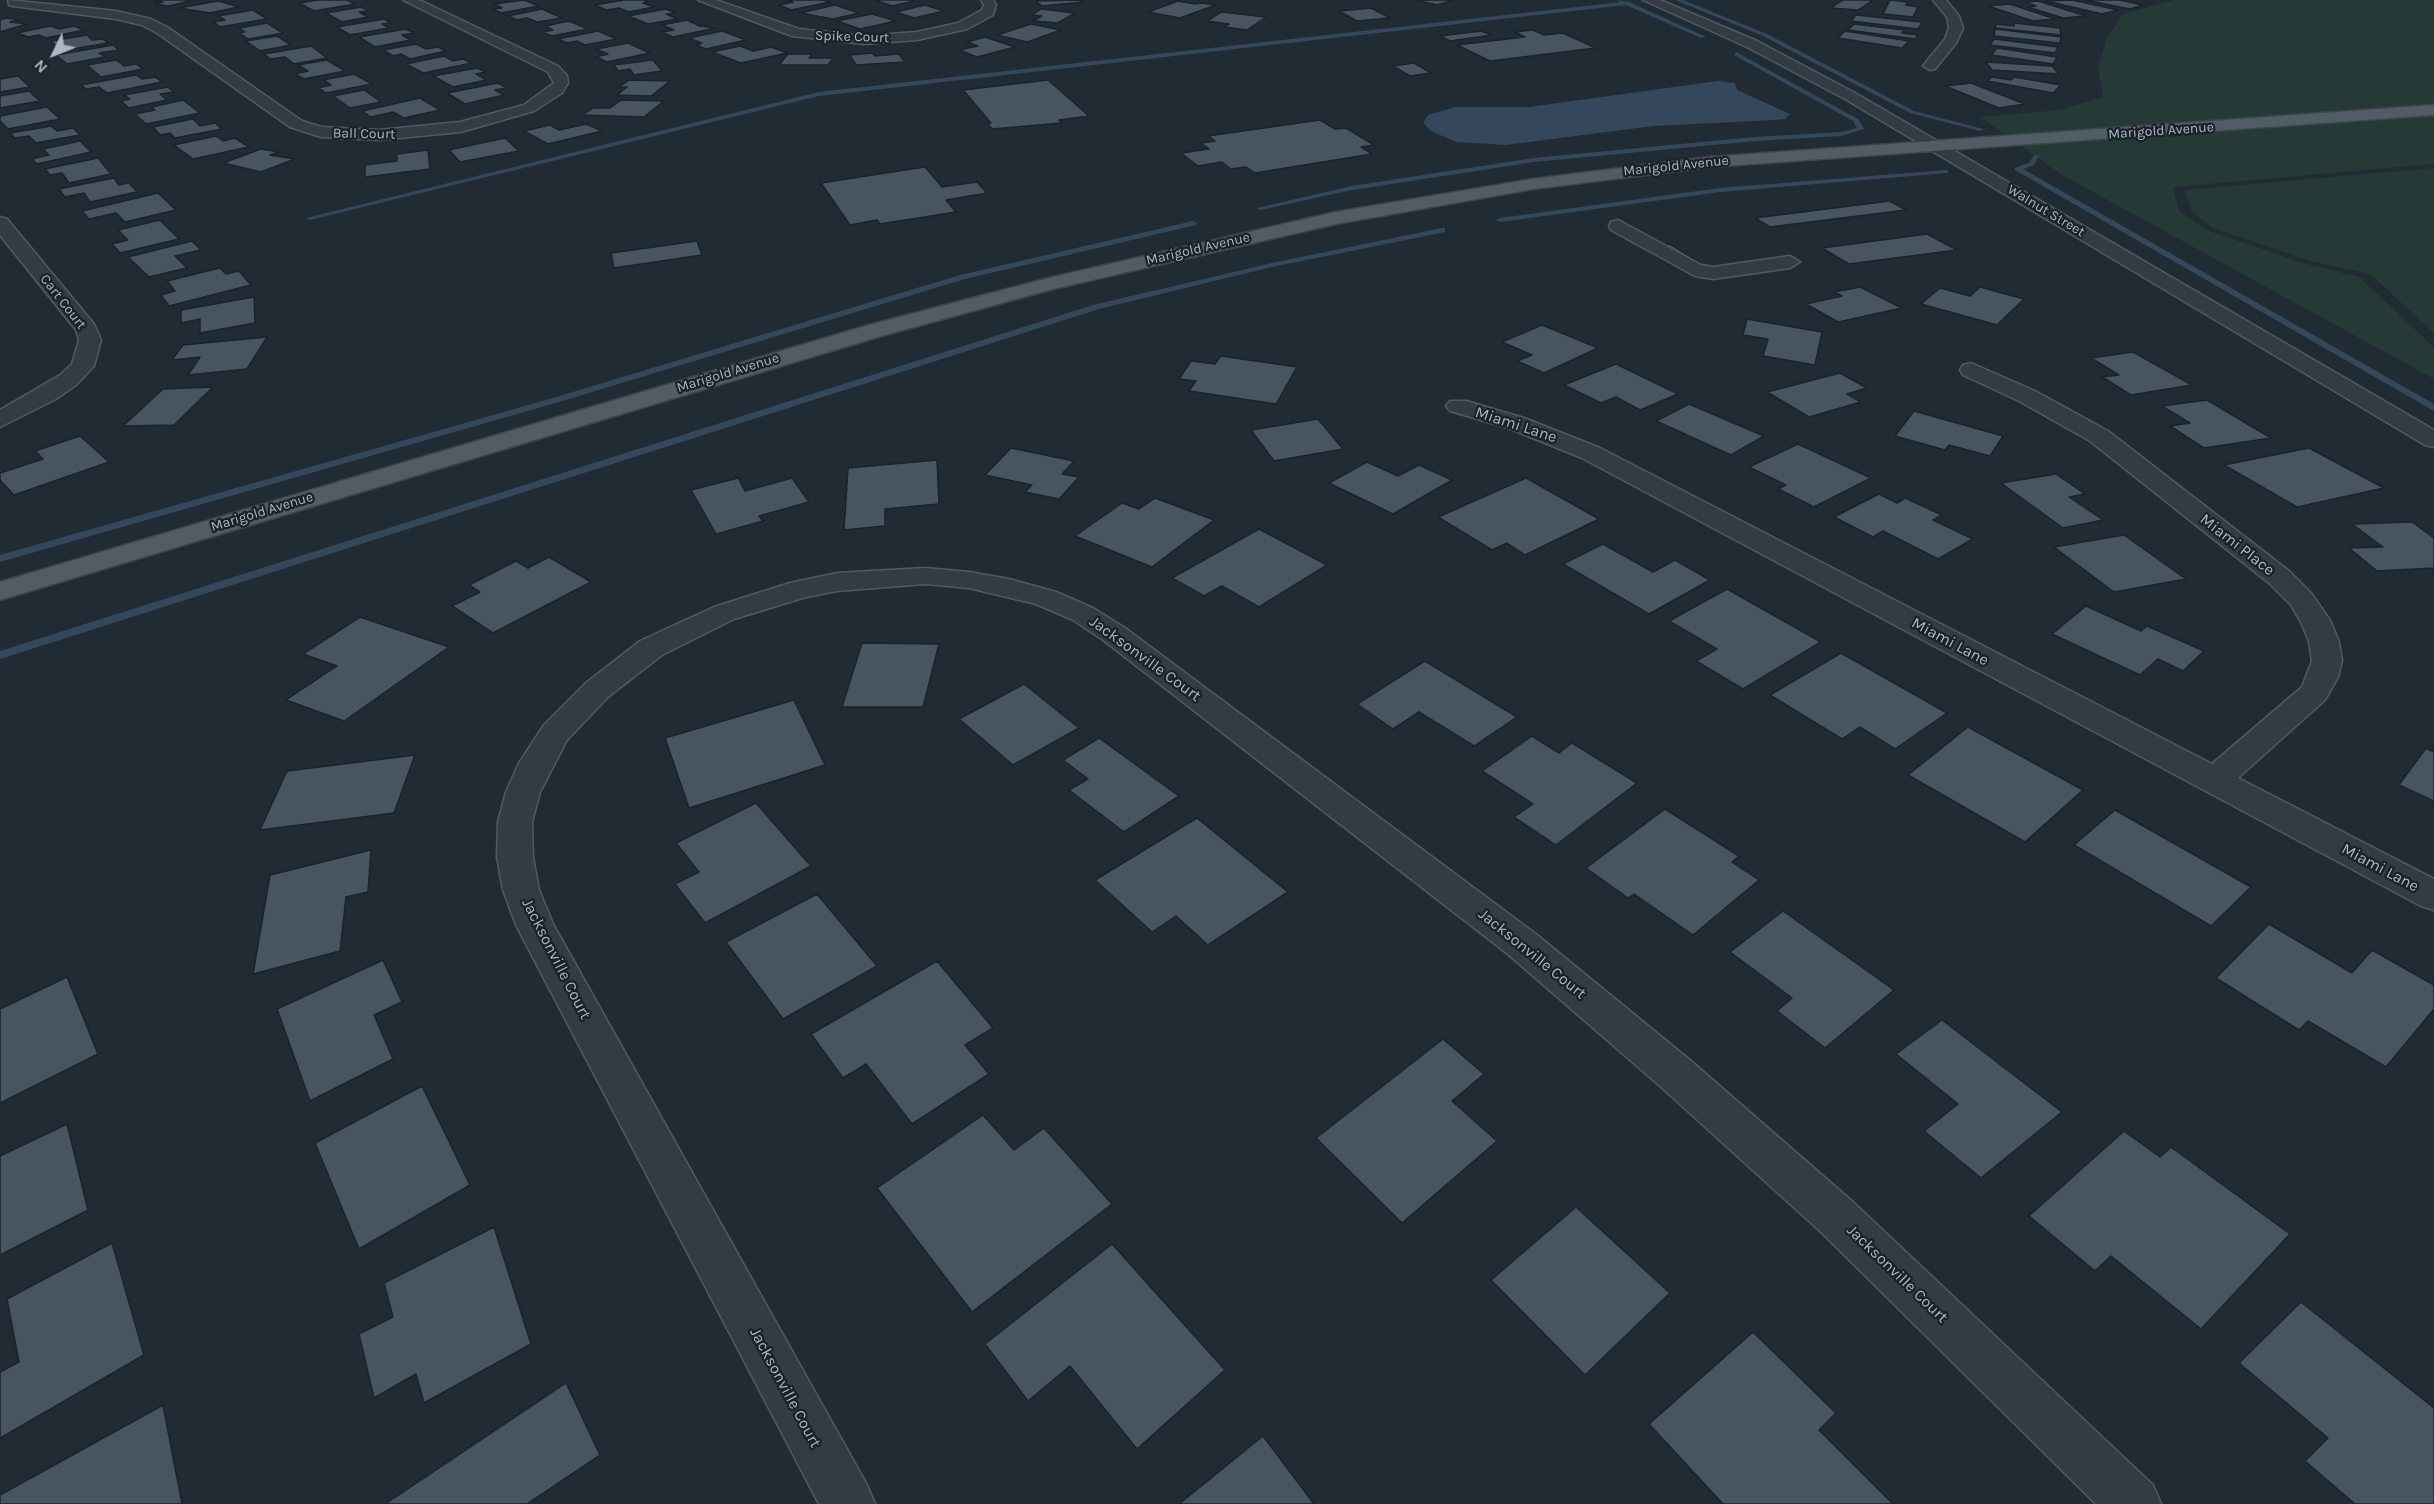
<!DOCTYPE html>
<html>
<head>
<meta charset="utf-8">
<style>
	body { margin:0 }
	#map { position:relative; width:2434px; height:1504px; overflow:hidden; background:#202b34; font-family:Karla,sans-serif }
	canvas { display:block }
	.north { position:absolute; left:24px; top:24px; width:60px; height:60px; -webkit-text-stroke:4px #192129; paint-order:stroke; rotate:227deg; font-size:16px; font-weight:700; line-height:24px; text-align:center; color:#adb7c2 }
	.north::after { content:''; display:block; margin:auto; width:21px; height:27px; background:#adb7c2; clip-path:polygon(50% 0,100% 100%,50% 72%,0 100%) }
</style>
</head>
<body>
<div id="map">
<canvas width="2434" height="1504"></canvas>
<div class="north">N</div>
</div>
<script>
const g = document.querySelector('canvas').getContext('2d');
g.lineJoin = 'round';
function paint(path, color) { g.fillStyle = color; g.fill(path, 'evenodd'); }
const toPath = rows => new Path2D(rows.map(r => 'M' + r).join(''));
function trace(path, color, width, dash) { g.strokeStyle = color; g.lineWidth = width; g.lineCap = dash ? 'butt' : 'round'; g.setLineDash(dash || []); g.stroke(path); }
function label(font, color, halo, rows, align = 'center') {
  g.font = font + ' Karla,sans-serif'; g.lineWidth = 4.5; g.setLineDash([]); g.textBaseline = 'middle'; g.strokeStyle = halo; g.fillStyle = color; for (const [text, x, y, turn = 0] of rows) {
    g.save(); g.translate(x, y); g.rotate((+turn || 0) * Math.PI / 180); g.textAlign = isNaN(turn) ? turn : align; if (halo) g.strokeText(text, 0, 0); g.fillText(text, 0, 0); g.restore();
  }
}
paint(toPath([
	[2174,0,2434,0,2434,106,2009,137,1980,117,2059,110,2103,97,2098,69,2106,40,2123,14],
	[2434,115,2434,164,2173,187,2179,211,2206,230,2303,263,2359,277,2434,347,2434,379,2062,175,2020,145],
	[2434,168,2434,333,2370,274,2310,261,2213,228,2192,212,2185,190]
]), '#253937');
paint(toPath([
	[1718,81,1735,83,1737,90,1790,114,1785,119,1774,120,1653,126,1506,145,1456,142,1431,131,1423,123,1428,115,1456,107,1529,107]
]), '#35485b');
paint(toPath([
	[1617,0,1629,2,1706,37,1701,38,1626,5,819,96,310,220,306,218,819,92,1621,2,1617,0],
	[1675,0,1683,0,1767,34,1914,111,1983,129,1980,131,1910,113,1763,36,1675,0],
	[1736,52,1858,119,1864,129,1841,136,1755,141,1534,162,1352,190,1261,210,1257,208,1352,186,1534,158,1755,137,1841,132,1857,128,1853,121,1734,55,1736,52],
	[2034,155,2039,156,2034,165,2023,169,2434,404,2434,411,2015,170,2015,168,2029,163,2034,155],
	[1946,170,1948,171,1948,173,1720,192,1500,222,1496,220,1500,218,1720,188,1946,170],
	[1193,221,1197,223,1196,225,965,279,559,402,0,562,0,555,553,398,960,275,1193,221],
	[1442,228,1445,228,1445,232,1272,267,1099,309,0,659,0,651,1093,305,1272,263,1442,228]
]), '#35485b');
const building = toPath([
	[152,0,193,0,169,6,155,4,163,2,152,0],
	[318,0,347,0,355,4,314,11,299,3,318,0],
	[524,0,539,6,501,13,493,9,502,8,494,4,524,0],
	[624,0,643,0,648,2,643,3,654,7,629,12,619,8,606,10,595,5,624,0],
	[787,0,824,0,830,2,791,10,779,5,793,2,787,0],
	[875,0,910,0,914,1,892,6,875,0],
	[1080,0,1083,2,1042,6,1036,1,1080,0],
	[1416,0,1454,0,1437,5,1416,0],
	[1843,0,1873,0,1858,10,1831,8,1843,0],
	[1890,0,1908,2,1906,5,1918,7,1913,17,1883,14,1890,0],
	[2072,0,2118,10,2102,14,2046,1,2072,0],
	[2085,0,2119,0,2143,5,2130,9,2085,0],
	[218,1,239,7,210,13,179,8,218,1],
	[1178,1,1195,4,1201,3,1216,5,1180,18,1148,12,1178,1],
	[2038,1,2086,16,2063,18,2028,7,2036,6,2025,2,2038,1],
	[2010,4,2055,19,2033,21,1988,6,2010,4],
	[835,5,859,13,833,19,800,13,835,5],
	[925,5,944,11,914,18,896,12,925,5],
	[361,7,369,11,359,12,368,17,342,22,326,13,361,7],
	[1371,8,1390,18,1357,21,1339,11,1371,8],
	[542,9,562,18,537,22,527,18,517,20,508,16,542,9],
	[666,9,676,13,666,14,677,19,648,24,628,16,666,9],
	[1041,9,1075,13,1058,23,1033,21,1042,16,1032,15,1041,9],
	[253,10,267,19,220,27,214,22,225,20,218,16,253,10],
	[1221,12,1266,17,1247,30,1224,27,1229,24,1207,21,1221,12],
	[872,14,896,21,860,29,837,21,872,14],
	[1856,15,1922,22,1918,29,1851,21,1856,15],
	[6,18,20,20,10,22,27,24,0,32,0,20,6,18],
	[384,19,391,23,382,24,389,28,350,35,337,27,384,19],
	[687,20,700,26,716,28,673,37,661,32,674,30,662,25,687,20],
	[569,21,588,29,552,36,542,32,553,30,545,26,569,21],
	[267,23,283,33,248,39,239,33,245,32,239,28,267,23],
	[2014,23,2060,28,2061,35,1995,28,1996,24,2014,26,2014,23],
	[1031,24,1061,30,1027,42,997,35,1031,24],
	[1854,24,1904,30,1902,33,1918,35,1915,39,1848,30,1854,24],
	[50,26,59,29,74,26,84,30,46,38,39,35,28,37,17,33,50,26],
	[406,29,414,33,402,35,411,40,375,47,359,37,406,29],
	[1995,29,2061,37,2060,43,1994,36,1995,29],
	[1533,30,1544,35,1563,33,1596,48,1490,61,1457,45,1525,37,1515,32,1533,30],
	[598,31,617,39,585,45,577,41,567,43,558,39,598,31],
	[722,31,746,40,706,49,696,45,702,43,689,38,722,31],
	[1481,31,1492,35,1450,41,1440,36,1481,31],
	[1845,31,1909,41,1902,48,1838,38,1845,31],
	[87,35,92,40,103,39,108,43,60,51,51,41,87,35],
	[277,36,291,45,260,51,246,41,277,36],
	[985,37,1015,47,977,57,959,50,978,46,967,42,985,37],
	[1994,39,2058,47,2055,53,1990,45,1994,39],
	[628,43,650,53,607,62,596,57,608,54,596,49,628,43],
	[416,44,426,49,438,47,446,51,410,59,401,54,393,56,383,50,416,44],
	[113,45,119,50,99,53,105,57,67,64,56,55,113,45],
	[311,46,327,58,294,64,285,57,270,59,264,54,311,46],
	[740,46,753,51,771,47,787,53,741,63,712,52,740,46],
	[1997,48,2057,57,2053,64,1991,55,1997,48],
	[872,53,875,56,899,54,905,62,856,65,850,55,872,53],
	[788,54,812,54,809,58,833,58,828,65,779,65,788,54],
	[444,56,453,61,463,59,472,63,423,73,406,64,444,56],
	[116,60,124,66,136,64,143,69,101,77,87,65,116,60],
	[327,60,345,71,304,79,295,74,308,71,298,65,327,60],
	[653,60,662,71,634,75,630,69,618,71,614,65,653,60],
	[1986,62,2052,66,2059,74,1992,70,1986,62],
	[1414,63,1431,73,1410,76,1393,66,1414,63],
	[477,68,486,72,476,74,487,80,453,87,433,76,477,68],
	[354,74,372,84,326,93,318,88,331,85,323,80,354,74],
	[136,75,142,79,155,77,162,82,107,93,99,87,86,89,81,85,136,75],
	[18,76,30,87,0,92,0,79,18,76],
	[1992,77,2011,80,2014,77,2061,85,2053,93,1987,81,1992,77],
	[629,80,670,81,651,96,617,95,627,87,619,87,629,80],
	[1048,80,1089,116,1059,120,1062,123,992,129,987,123,991,123,963,90,1048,80],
	[498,83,507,88,495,90,504,95,465,104,447,93,498,83],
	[1971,83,2025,104,1999,108,1945,86,1971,83],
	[168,87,174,92,160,94,167,100,129,108,121,101,130,99,124,95,168,87],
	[364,90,381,102,350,108,333,96,364,90],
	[29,91,40,101,0,108,0,96,29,91],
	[420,98,440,110,404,118,393,112,371,117,362,111,420,98],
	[183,100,200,113,146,124,135,114,155,110,152,107,183,100],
	[621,100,664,101,644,117,583,115,593,108,610,108,621,100],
	[47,107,60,119,8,129,0,121,0,116,47,107],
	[193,119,200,126,215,123,222,129,175,138,170,133,160,135,153,127,193,119],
	[1320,120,1335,129,1346,128,1374,145,1361,147,1372,154,1255,173,1246,167,1231,169,1222,162,1198,166,1181,153,1209,149,1201,143,1215,141,1208,136,1320,120],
	[586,124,602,131,548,144,524,131,550,125,559,130,586,124],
	[51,126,57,131,73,128,80,135,36,143,29,136,15,138,10,133,51,126],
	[216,136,223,141,235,138,249,147,193,159,174,145,216,136],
	[505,138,519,151,460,162,449,150,505,138],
	[80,141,91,152,37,164,32,159,49,155,43,149,80,141],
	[261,149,279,152,270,155,295,159,261,172,223,163,261,149],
	[428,150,430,169,365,177,365,165,397,161,397,154,428,150],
	[98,158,111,174,69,183,62,173,50,175,45,169,98,158],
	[925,167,942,187,977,182,987,193,946,200,956,212,880,224,877,220,850,225,821,183,925,167],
	[114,178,119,185,129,183,137,192,90,202,84,193,65,197,59,189,114,178],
	[158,193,176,210,125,222,116,213,89,219,82,211,158,193],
	[1890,201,1906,210,1770,227,1755,218,1890,201],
	[160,220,179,239,120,253,112,244,128,240,118,230,160,220],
	[1927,234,1957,250,1849,264,1822,248,1927,234],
	[192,241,201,250,175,256,187,268,149,277,128,257,192,241],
	[697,241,702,255,614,268,611,253,697,241],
	[1670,244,1702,264,1676,268,1644,248,1670,244],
	[220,268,226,274,239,271,251,285,169,306,161,295,175,291,167,281,220,268],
	[1860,287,1902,308,1838,322,1806,304,1842,296,1834,292,1860,287],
	[1980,287,2024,299,1997,325,1921,304,1940,288,1970,296,1980,287],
	[254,297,255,323,200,333,200,319,181,323,181,310,254,297],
	[1747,319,1822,332,1815,365,1763,356,1768,339,1743,335,1747,319],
	[1542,325,1598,348,1544,373,1517,361,1532,355,1502,342,1542,325],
	[267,337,247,369,188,375,200,357,172,360,183,345,267,337],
	[2133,352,2192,385,2131,395,2102,377,2119,375,2091,358,2133,352],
	[1221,356,1297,367,1276,404,1189,391,1196,381,1179,379,1191,361,1215,364,1221,356],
	[1616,364,1678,394,1640,410,1616,397,1601,403,1564,385,1616,364],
	[1840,373,1867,388,1847,394,1861,402,1809,417,1767,392,1840,373],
	[213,387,174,425,123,426,163,389,213,387],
	[2207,400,2271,438,2204,448,2170,426,2190,423,2162,406,2207,400],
	[1689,404,1764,436,1731,455,1656,421,1689,404],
	[1914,411,2003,436,1990,456,1949,445,1945,450,1895,436,1914,411],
	[1318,419,1343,449,1274,461,1251,430,1318,419],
	[80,436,109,462,14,495,0,480,0,473,43,459,35,451,80,436],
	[1798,444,1871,478,1814,507,1778,489,1786,485,1749,467,1798,444],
	[1011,448,1074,461,1062,474,1079,477,1059,499,1025,492,1032,485,985,475,1011,448],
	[2309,448,2384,488,2297,507,2224,465,2309,448],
	[937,460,939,504,885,509,885,526,844,530,848,468,937,460],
	[1367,462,1398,476,1419,465,1452,480,1393,514,1329,483,1367,462],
	[2056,474,2085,494,2069,497,2103,520,2063,528,2001,483,2056,474],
	[738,478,745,491,792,478,809,502,759,516,763,521,716,534,691,490,738,478],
	[1526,478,1599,519,1525,555,1507,543,1492,550,1438,517,1526,478],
	[1879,494,1897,503,1905,498,1942,515,1933,520,1973,539,1938,559,1883,531,1873,537,1834,517,1879,494],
	[1155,498,1214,520,1152,567,1075,536,1122,503,1139,509,1155,498],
	[2412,522,2434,538,2434,568,2377,571,2349,548,2383,547,2352,524,2412,522],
	[1259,529,1327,565,1259,607,1222,586,1204,596,1172,578,1259,529],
	[2124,535,2186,579,2114,592,2054,547,2124,535],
	[1603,544,1653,572,1675,560,1710,580,1649,614,1563,564,1603,544],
	[549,557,591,582,493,633,452,606,480,592,469,585,516,561,528,568,549,557],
	[1727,589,1821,642,1743,689,1696,661,1717,649,1669,621,1727,589],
	[2086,606,2141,631,2147,626,2204,651,2183,671,2158,659,2140,675,2052,634,2086,606],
	[360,617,449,647,344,721,286,700,337,666,303,654,360,617],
	[862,643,939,644,923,707,842,707,862,643],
	[1841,653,1947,713,1895,749,1860,727,1842,739,1770,695,1841,653],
	[1425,661,1517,717,1474,746,1419,712,1393,729,1357,704,1425,661],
	[1024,684,1079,728,1013,765,959,719,1024,684],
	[794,700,825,765,689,808,665,738,794,700],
	[1968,727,2083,790,2025,842,1908,775,1968,727],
	[1532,736,1559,753,1572,743,1637,783,1556,845,1514,817,1533,804,1482,771,1532,736],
	[1099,738,1179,796,1124,832,1069,790,1088,779,1063,760,1099,738],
	[2426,748,2434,752,2434,801,2399,785,2426,748],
	[415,755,394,813,260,830,287,771,415,755],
	[756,803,811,866,705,923,675,884,699,872,676,843,756,803],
	[1665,809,1739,856,1732,862,1759,880,1693,935,1634,894,1628,898,1586,868,1665,809],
	[2115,810,2251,887,2211,926,2074,845,2115,810],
	[1197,818,1288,892,1208,945,1176,916,1152,932,1095,880,1197,818],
	[371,850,368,892,346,897,340,951,253,974,270,875,371,850],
	[817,894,877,966,783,1019,726,942,817,894],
	[1783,911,1894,990,1825,1048,1777,1011,1792,998,1730,952,1783,911],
	[2269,924,2352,973,2372,950,2434,985,2434,1009,2386,1067,2308,1021,2299,1030,2216,978,2269,924],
	[383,960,402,1002,374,1015,393,1059,310,1101,277,1009,383,960],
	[937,961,993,1028,965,1045,989,1074,912,1124,866,1064,843,1078,811,1034,937,961],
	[67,977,98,1054,0,1103,0,1009,67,977],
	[1942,1020,2062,1112,1981,1178,1924,1131,1958,1104,1896,1054,1942,1020],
	[1443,1039,1484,1074,1452,1101,1497,1141,1402,1223,1316,1138,1443,1039],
	[422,1086,470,1185,359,1249,315,1143,422,1086],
	[983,1115,1014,1150,1044,1128,1112,1204,972,1312,877,1188,983,1115],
	[67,1124,88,1210,0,1255,0,1156,67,1124],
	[2124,1131,2160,1157,2171,1147,2290,1234,2201,1329,2111,1256,2095,1271,2029,1216,2124,1131],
	[1576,1207,1670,1293,1585,1375,1491,1280,1576,1207],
	[494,1227,531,1344,424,1403,416,1374,374,1398,359,1334,393,1317,384,1283,494,1227],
	[112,1243,144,1355,0,1438,0,1372,19,1362,7,1299,112,1243],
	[1112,1244,1225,1370,1137,1449,1070,1366,1028,1401,985,1344,1112,1244],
	[2301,1302,2434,1408,2434,1504,2355,1504,2305,1461,2328,1438,2239,1363,2301,1302],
	[1753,1332,1836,1413,1819,1430,1893,1504,1723,1504,1649,1424,1753,1332],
	[566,1383,600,1455,527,1504,385,1504,566,1383],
	[163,1405,182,1504,0,1504,0,1495,163,1405],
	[1263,1436,1314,1504,1179,1504,1263,1436]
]);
paint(building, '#485560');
trace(building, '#1b232c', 1.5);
const minor = toPath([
	[8,0,116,11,151,19,167,27,302,121,322,127,379,130,460,122,524,105,554,83,548,72,403,0,419,0,558,66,567,76,568,83,562,93,534,111,461,132,379,140,321,137,290,127,157,33,142,25,116,19,13,6,9,5,8,0],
	[698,0,716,0,799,29,864,36,917,32,958,23,982,10,984,5,981,0,993,0,996,5,993,15,967,29,917,40,864,44,792,36,698,0],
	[1643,0,1660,0,1757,41,1855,93,2434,430,2434,447,2425,445,1845,99,1747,47,1643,0],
	[1933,0,1946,0,1959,16,1963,28,1956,43,1935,69,1930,70,1923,66,1945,39,1949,28,1947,17,1933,0],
	[0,217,7,219,94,324,101,340,94,366,76,385,56,399,0,427,0,410,60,375,72,364,79,340,76,330,0,235,0,217],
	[1618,220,1701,265,1713,267,1790,256,1800,262,1790,268,1713,279,1695,276,1611,230,1609,226,1611,222,1618,220],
	[1971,363,2035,391,2108,431,2289,571,2312,594,2331,622,2339,642,2342,661,2338,677,2325,700,2238,778,2434,879,2434,910,2421,906,1582,458,1508,428,1450,411,1446,406,1450,401,1466,401,1524,418,1600,448,2212,764,2302,687,2312,661,2309,642,2301,622,2291,605,2269,583,2090,441,2019,401,1963,375,1960,370,1963,365,1971,363],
	[925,568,969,572,1009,579,1056,592,1093,608,1125,628,1537,935,1691,1061,1854,1203,2153,1485,2161,1504,2096,1504,1822,1233,1661,1087,1509,955,1103,640,1073,620,1036,604,969,588,925,584,837,591,806,597,734,619,662,655,608,697,567,740,540,792,532,822,533,857,539,890,553,924,867,1485,875,1504,819,1504,516,925,503,890,497,857,498,822,506,792,519,763,544,725,586,683,640,641,714,607,790,583,837,573,925,568]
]);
const major = toPath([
	[2434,105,2434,115,1710,167,1533,189,1336,224,1053,289,885,335,0,600,0,582,869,325,1049,278,1336,212,1533,179,1710,157,2434,105]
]);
trace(minor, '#515a63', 3);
trace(major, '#3d454f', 3);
paint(minor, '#333c45');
paint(major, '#515c65');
label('14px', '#adb7c2', '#192129', [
	["Spike Court",852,37,2],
	["Marigold Avenue",2161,131,-4],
	["Ball Court",364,134,1],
	["Marigold Avenue",1676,166,-6],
	["Walnut Street",2046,211,31],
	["Marigold Avenue",1198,249,-13],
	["Cart Court",63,302,52],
	["Marigold Avenue",728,373,-17],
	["Marigold Avenue",262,512,-17]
]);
label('16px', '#adb7c2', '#192129', [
	["Miami Lane",1516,425,18],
	["Miami Place",2237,545,38],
	["Miami Lane",1950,642,28],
	["Jacksonville Court",1145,659,36],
	["Miami Lane",2380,868,28],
	["Jacksonville Court",1532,954,39],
	["Jacksonville Court",556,959,63],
	["Jacksonville Court",1897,1274,44],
	["Jacksonville Court",785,1388,62]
]);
</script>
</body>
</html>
